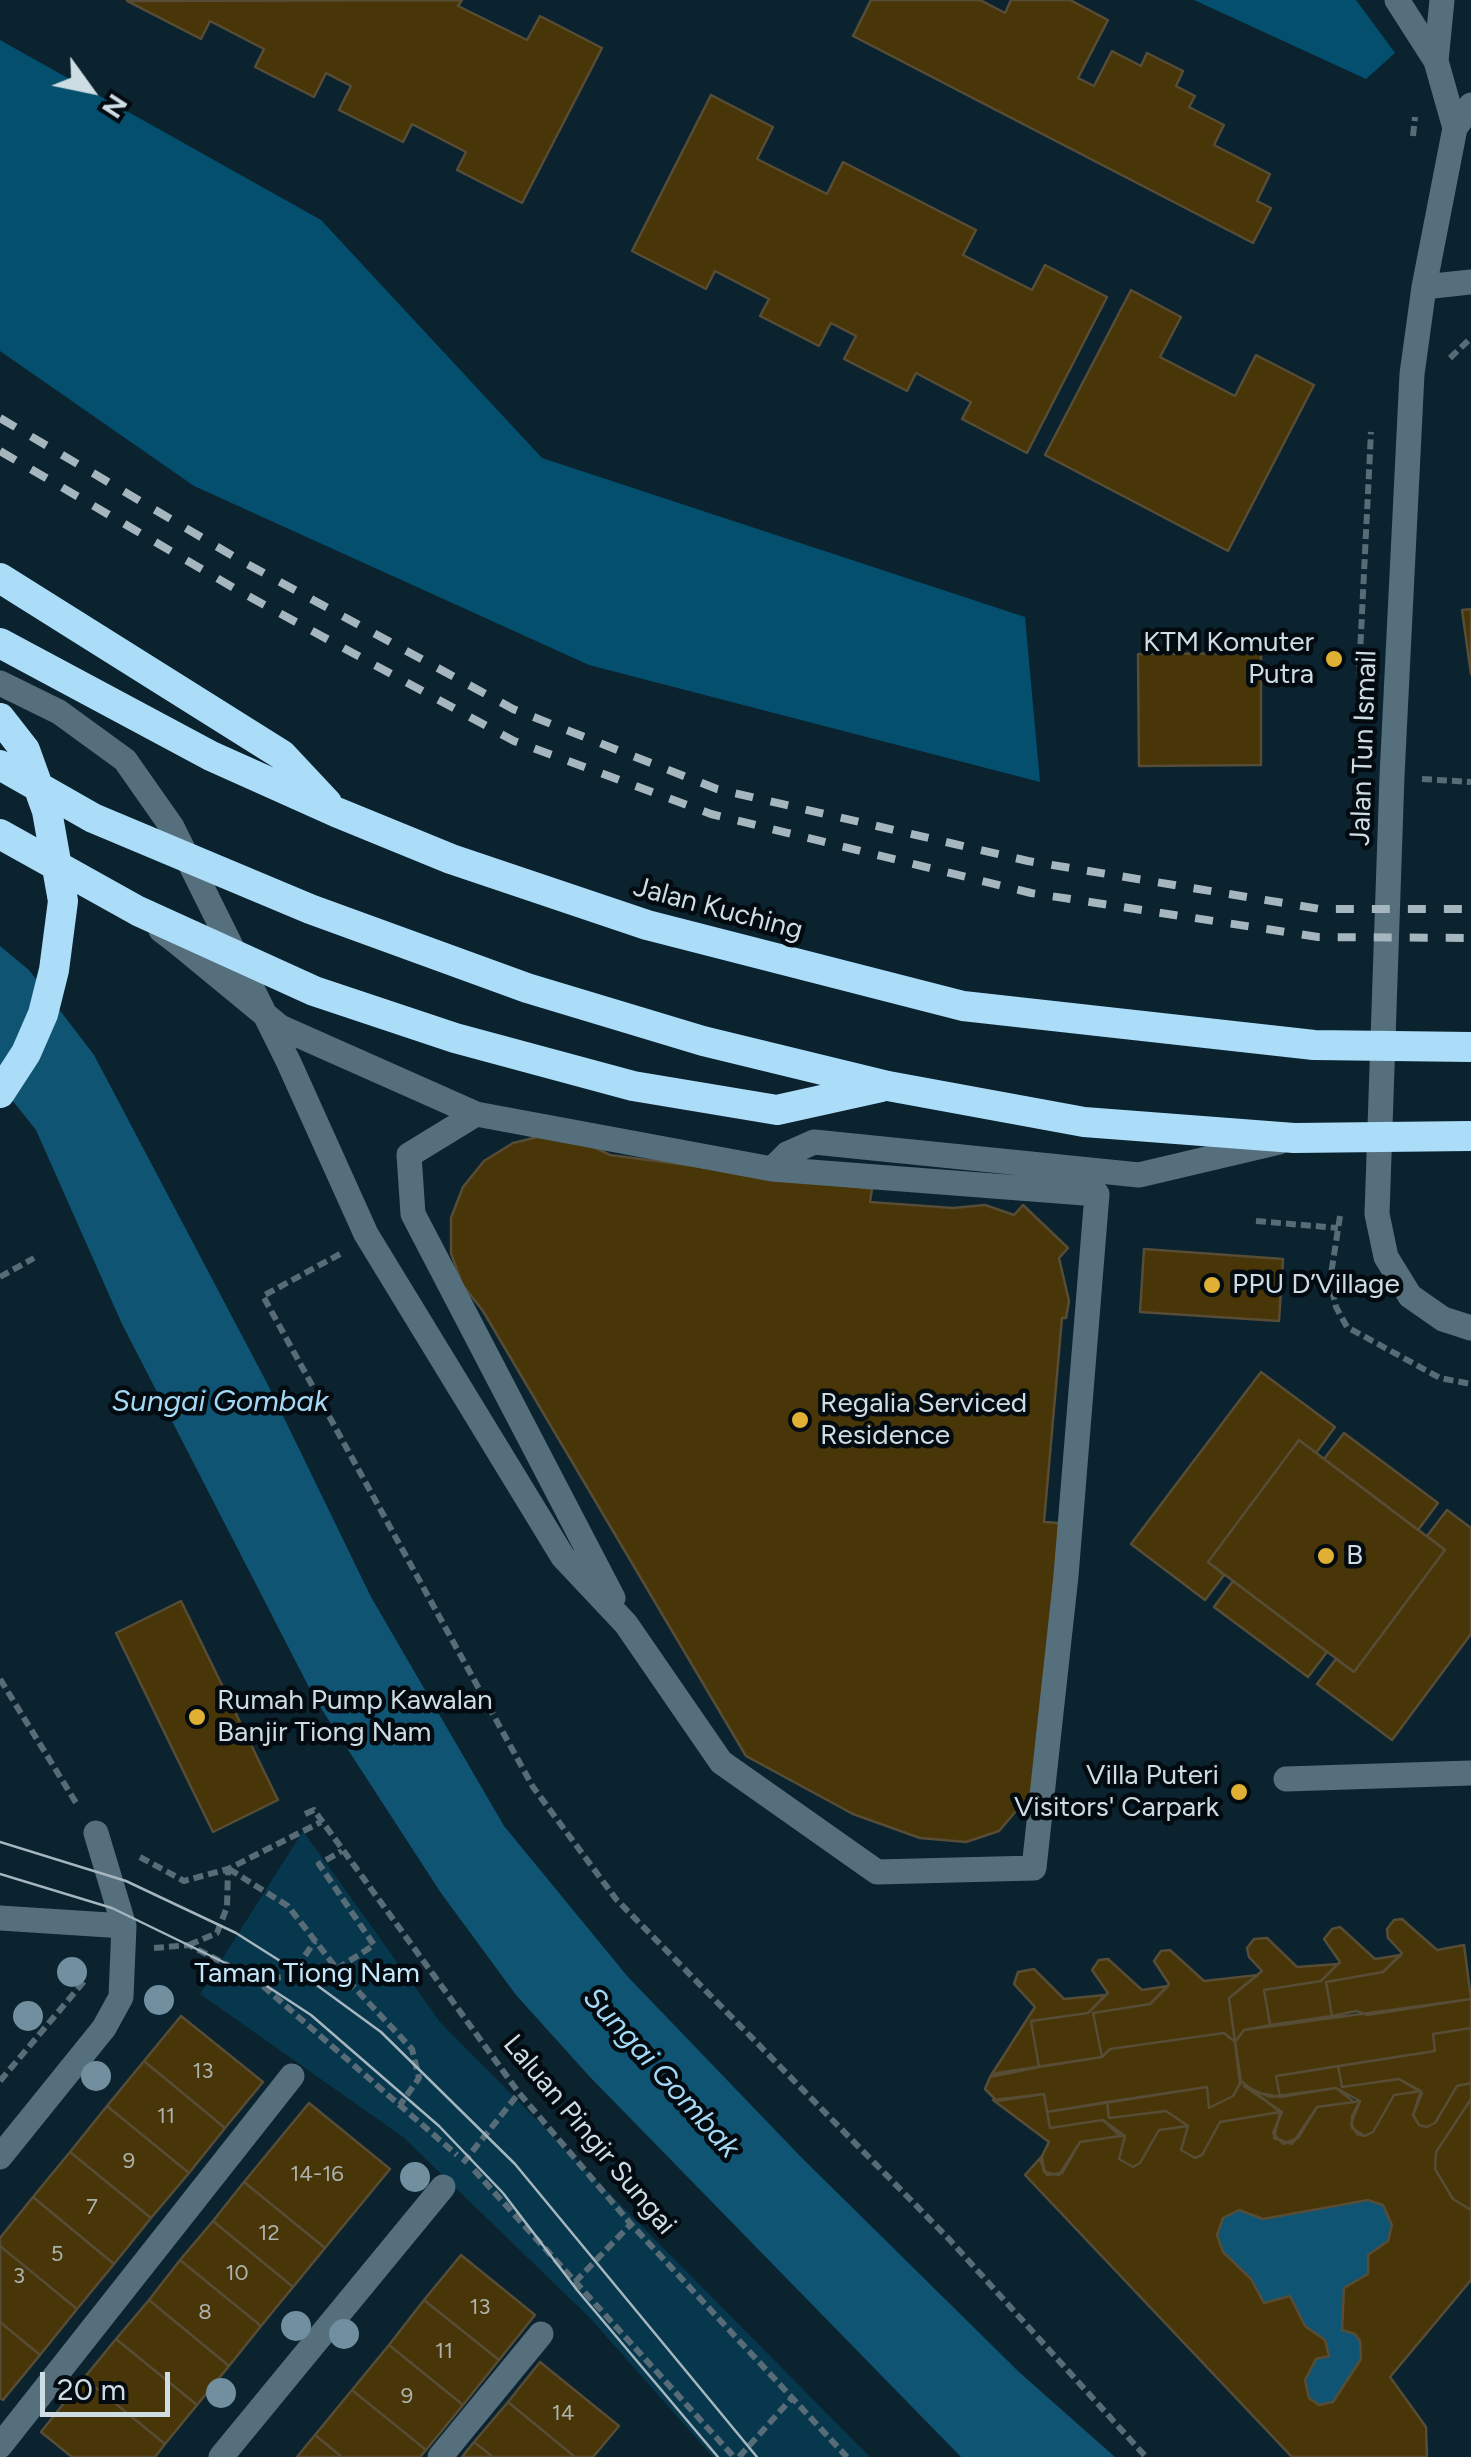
<!DOCTYPE html>
<html>
<head>
<meta charset="utf-8">
<style>
	body { margin:0 }
	#map { position:relative; width:1471px; height:2457px; overflow:hidden; background:#0a232f; font-family:Figtree,sans-serif }
	canvas { display:block }
	.north { position:absolute; left:40px; top:40px; width:100px; height:100px; -webkit-text-stroke:8px #030b10; paint-order:stroke; rotate:123deg; font-size:28px; font-weight:700; line-height:40px; text-align:center; color:#cedce4 }
	.north::after { content:''; display:block; margin:auto; width:35px; height:45px; background:#cedce4; clip-path:polygon(50% 0,100% 100%,50% 72%,0 100%) }
	.scale { position:absolute; left:40px; top:2372px; width:130px; height:45px; box-sizing:border-box; border:5px solid #cedce4; border-top:0; padding-left:12px; font-size:30px; line-height:35px; white-space:nowrap; color:#cedce4; -webkit-text-stroke:8px #030b10; paint-order:stroke }
</style>
</head>
<body>
<div id="map">
<canvas width="1471" height="2457"></canvas>
<div class="north">N</div>
<div class="scale">20 m</div>
</div>
<script>
const g = document.querySelector('canvas').getContext('2d');
g.lineJoin = 'round';
function paint(path, color) { g.fillStyle = color; g.fill(path, 'evenodd'); }
const toPath = rows => new Path2D(rows.map(r => 'M' + r).join(''));
function trace(path, color, width, dash) { g.strokeStyle = color; g.lineWidth = width; g.lineCap = dash ? 'butt' : 'round'; g.setLineDash(dash || []); g.stroke(path); }
function label(font, color, halo, rows, align = 'center') {
  g.font = font + ' Figtree,sans-serif'; g.lineWidth = 9; g.setLineDash([]); g.textBaseline = 'middle'; g.strokeStyle = halo; g.fillStyle = color; for (const [text, x, y, turn = 0] of rows) {
    g.save(); g.translate(x, y); g.rotate((+turn || 0) * Math.PI / 180); g.textAlign = isNaN(turn) ? turn : align; if (halo) g.strokeText(text, 0, 0); g.fillText(text, 0, 0); g.restore();
  }
}
paint(toPath([
	[303,1831,440,2022,870,2457,713,2457,591,2319,403,2137,200,1994]
]), '#07374c');
paint(toPath([
	[1194,0,1356,0,1395,53,1366,79],
	[0,40,321,220,542,458,1025,617,1040,782,589,665,194,486,0,351]
]), '#034f6d');
paint(toPath([
	[0,946,29,970,94,1055,268,1385,371,1597,504,1826,628,1977,801,2157,1019,2372,1115,2457,961,2457,590,2077,516,1995,441,1893,315,1699,122,1324,36,1130,0,1085],
	[1368,2200,1383,2205,1392,2225,1388,2241,1368,2255,1368,2274,1344,2288,1345,2306,1360,2341,1361,2359,1333,2402,1319,2405,1309,2398,1305,2380,1316,2359,1329,2356,1325,2340,1305,2326,1290,2296,1264,2303,1251,2279,1223,2252,1217,2235,1223,2218,1239,2210,1263,2219]
]), '#0f5573');
const building = toPath([
	[462,0,458,6,527,40,540,16,602,48,522,203,457,170,466,152,412,124,403,142,339,110,351,86,326,73,314,97,255,67,264,49,210,21,201,39,127,1,462,0],
	[871,0,980,0,1005,13,1011,0,1070,0,1108,20,1078,78,1094,86,1112,51,1141,66,1147,53,1183,71,1176,86,1195,96,1189,107,1224,125,1214,145,1270,174,1257,201,1271,208,1253,243,853,36,871,0],
	[711,95,773,127,757,159,827,194,843,162,976,230,963,255,1032,290,1045,265,1107,297,1027,453,962,419,971,402,916,373,907,391,844,359,856,336,831,323,819,346,760,316,769,299,715,271,706,289,632,251,711,95],
	[1131,290,1181,317,1160,357,1235,396,1256,355,1314,385,1228,551,1045,455,1131,290],
	[1471,609,1471,674,1462,610,1471,609],
	[1261,653,1261,765,1139,766,1138,654,1261,653],
	[546,1135,579,1140,610,1155,872,1189,870,1202,953,1208,985,1205,1014,1215,1023,1205,1068,1248,1059,1258,1069,1301,1066,1318,1062,1318,1044,1522,1060,1523,1033,1791,999,1831,966,1842,920,1838,853,1814,746,1756,483,1311,462,1284,451,1253,451,1218,463,1187,484,1161,513,1143,546,1135],
	[1144,1249,1283,1259,1279,1321,1140,1312,1144,1249],
	[1261,1372,1335,1427,1316,1453,1299,1440,1208,1562,1224,1575,1205,1600,1131,1544,1261,1372],
	[1344,1433,1438,1503,1418,1530,1324,1459,1344,1433],
	[1299,1440,1445,1550,1354,1672,1208,1562,1299,1440],
	[1447,1510,1471,1528,1471,1634,1392,1740,1317,1684,1336,1659,1354,1672,1445,1550,1427,1536,1447,1510],
	[1233,1581,1327,1652,1308,1677,1214,1607,1233,1581],
	[181,1601,278,1800,213,1832,116,1633,181,1601],
	[1402,1919,1437,1950,1464,1945,1471,1999,1367,2015,1357,2011,1332,2016,1326,1982,1383,1972,1402,1953,1388,1938,1387,1929,1394,1920,1402,1919],
	[1340,1927,1375,1959,1401,1955,1383,1972,1326,1982,1332,2016,1270,2025,1264,1990,1321,1981,1340,1962,1324,1939,1332,1929,1340,1927],
	[1267,1938,1297,1967,1338,1964,1321,1981,1264,1990,1270,2025,1244,2030,1235,2042,1229,1998,1262,1971,1249,1957,1247,1948,1254,1939,1267,1938],
	[1170,1950,1204,1981,1258,1975,1229,1998,1235,2042,1224,2033,1110,2049,1102,2057,1093,2013,1150,2004,1169,1984,1154,1961,1161,1951,1170,1950],
	[1108,1959,1142,1990,1168,1986,1150,2004,1093,2013,1102,2057,1039,2067,1031,2021,1088,2013,1108,1993,1092,1970,1099,1960,1108,1959],
	[1034,1969,1064,1999,1105,1995,1088,2013,1031,2021,1039,2067,990,2077,1035,2007,1014,1984,1018,1972,1034,1969],
	[1471,1999,1471,2028,1433,2034,1435,2051,1276,2076,1280,2097,1254,2092,1241,2081,1235,2042,1244,2030,1471,1999],
	[181,2016,263,2082,225,2128,144,2061,181,2016],
	[1471,2028,1471,2083,1457,2086,1435,2123,1427,2127,1419,2125,1413,2115,1422,2093,1399,2079,1342,2087,1338,2066,1435,2051,1433,2034,1471,2028],
	[1224,2033,1235,2042,1240,2084,1233,2096,1209,2108,1207,2087,1047,2112,1044,2094,997,2101,985,2089,990,2077,997,2073,1102,2057,1110,2049,1224,2033],
	[144,2061,225,2128,189,2173,107,2106,144,2061],
	[1338,2066,1342,2087,1399,2079,1421,2091,1394,2095,1373,2132,1365,2136,1357,2134,1351,2124,1360,2101,1336,2088,1280,2097,1276,2076,1338,2066],
	[1241,2081,1280,2112,1220,2122,1202,2155,1195,2158,1181,2150,1188,2126,1166,2111,1109,2118,1107,2102,1207,2087,1209,2108,1233,2096,1241,2081],
	[1471,2083,1471,2099,1436,2152,1435,2169,1453,2199,1471,2210,1471,2280,1390,2377,1426,2427,1427,2457,1292,2457,1025,2175,1042,2156,1044,2172,1059,2175,1080,2142,1120,2136,1125,2136,1119,2159,1133,2167,1140,2163,1159,2130,1188,2126,1181,2150,1195,2158,1202,2155,1220,2122,1280,2112,1274,2138,1292,2144,1317,2107,1354,2102,1360,2101,1352,2116,1352,2128,1365,2136,1373,2132,1394,2095,1421,2091,1413,2115,1419,2125,1427,2127,1435,2123,1457,2086,1471,2083],
	[1368,2200,1383,2205,1392,2225,1388,2241,1368,2255,1368,2274,1344,2288,1342,2330,1355,2334,1360,2341,1361,2359,1333,2402,1319,2405,1309,2398,1305,2380,1316,2359,1329,2356,1325,2340,1305,2326,1290,2296,1264,2303,1251,2279,1223,2252,1217,2235,1223,2218,1239,2210,1263,2219,1368,2200],
	[1244,2086,1270,2097,1336,2088,1354,2102,1317,2107,1298,2138,1283,2144,1273,2133,1282,2112,1244,2086],
	[1044,2094,1050,2128,1103,2120,1120,2136,1080,2142,1062,2173,1047,2175,1040,2160,1049,2142,993,2100,1044,2094],
	[1471,2099,1471,2210,1453,2199,1435,2169,1436,2152,1471,2099],
	[1107,2102,1109,2118,1166,2111,1188,2126,1159,2130,1140,2163,1133,2167,1119,2159,1125,2136,1103,2120,1050,2128,1047,2112,1107,2102],
	[309,2103,390,2169,325,2248,244,2182,309,2103],
	[107,2106,189,2173,151,2218,70,2152,107,2106],
	[70,2152,151,2218,114,2264,33,2197,70,2152],
	[244,2182,325,2248,293,2287,213,2221,244,2182],
	[33,2197,114,2264,77,2309,0,2246,0,2238,33,2197],
	[213,2221,293,2287,261,2326,180,2260,213,2221],
	[0,2246,77,2309,40,2355,0,2322,0,2246],
	[461,2255,535,2315,499,2360,424,2300,461,2255],
	[180,2260,261,2326,229,2366,149,2300,180,2260],
	[149,2300,229,2366,197,2405,116,2339,149,2300],
	[424,2300,499,2360,463,2405,389,2345,424,2300],
	[0,2322,40,2355,3,2400,0,2398,0,2322],
	[116,2339,197,2405,165,2444,84,2378,116,2339],
	[389,2345,463,2405,426,2450,352,2390,389,2345],
	[540,2362,619,2426,593,2457,575,2457,508,2402,540,2362],
	[84,2378,165,2444,155,2457,72,2457,41,2432,84,2378],
	[352,2390,426,2450,420,2457,342,2457,315,2435,352,2390],
	[508,2402,575,2457,493,2457,474,2442,508,2402],
	[315,2435,342,2457,297,2457,315,2435],
	[474,2442,493,2457,462,2457,474,2442]
]);
paint(building, '#483608');
trace(building, '#574c36', 2.5);
trace(toPath([
	[1413,136,1415,117],
	[1450,358,1471,338],
	[1359,674,1371,432],
	[1422,779,1471,782],
	[1340,1216,1330,1281,1336,1307,1347,1327,1440,1378,1471,1384],
	[1256,1221,1338,1228],
	[340,1254,263,1296,533,1787,616,1899,948,2238,1146,2457],
	[0,1277,34,1258],
	[0,1679,78,1806],
	[305,1814,314,1810,519,2093,631,2224,847,2457],
	[140,1857,184,1881,228,1869,321,1822],
	[229,1869,288,1906,337,1969,412,2049,419,2078,400,2105],
	[189,1945,217,1933,227,1907,228,1870],
	[154,1948,189,1945,256,1980,457,2155],
	[337,1969,374,1945,319,1864,342,1851],
	[256,1980,291,1976,315,1941],
	[0,2081,86,1979],
	[463,2163,519,2093],
	[474,2170,734,2457],
	[575,2282,631,2224],
	[739,2457,792,2398]
]), '#576c76', 6, [10, 5]);
trace(toPath([
	[1397,0,1436,61],
	[1442,0,1436,61,1455,128],
	[1471,105,1455,128,1424,287,1412,374,1392,776,1377,1214,1386,1257,1410,1296,1443,1319,1471,1328],
	[1424,287,1471,282],
	[0,683,59,712,125,760,172,827,289,1063,366,1234,563,1557,626,1624,721,1762,877,1872,1034,1868,1066,1576,1097,1194,772,1169,476,1114,280,1027,178,943,161,930],
	[476,1114,409,1155,413,1214,613,1598],
	[772,1169,787,1154,814,1142,1139,1175,1279,1142],
	[1286,1779,1471,1773],
	[0,1918,124,1926],
	[0,2157,104,2028,121,1997,124,1926,96,1833],
	[0,2446,292,2076],
	[221,2457,443,2187],
	[440,2457,541,2334]
]), '#566f7d', 25);
trace(toPath([
	[0,578,282,755,327,803],
	[0,643,211,756,336,812,451,859,647,925,963,1006,1314,1045,1471,1047],
	[0,718,25,750,47,811,63,901,54,970,43,1014,26,1053,0,1093],
	[0,765,93,818,310,909,527,988,703,1041,888,1086,1084,1122,1294,1138,1471,1136],
	[0,834,138,911,314,991,455,1038,633,1086,777,1110,881,1087]
]), '#abddf9', 30);
trace(toPath([
	[0,1842,126,1881,236,1933,307,1978,381,2032,515,2164,757,2457],
	[0,1874,112,1908,250,1975,311,2015,439,2126,503,2193,577,2290,718,2457]
]), '#a5b6be', 2.5);
trace(toPath([
	[0,418,238,559,513,709,717,789,1028,861,1320,909,1471,909],
	[0,451,239,591,514,741,711,814,1031,893,1318,937,1471,938]
]), '#a5b6be', 8, [18, 18]);
g.fillStyle = '#718f9f';
for (const [x, y] of [
	[72,1972],
	[159,2000],
	[28,2016],
	[96,2076],
	[415,2177],
	[296,2326],
	[344,2334],
	[221,2393]
]) { g.beginPath(); g.arc(x, y, 15, 0, 2 * Math.PI); g.fill(); }
for (const [x, y, r, color] of [
	[1334,659,10,"#dfb034"],
	[1212,1285,10,"#dfb034"],
	[800,1420,10,"#dfb034"],
	[1326,1556,10,"#dfb034"],
	[197,1717,10,"#dfb034"],
	[1239,1792,10,"#dfb034"]
]) { const dot = new Path2D(); dot.arc(x, y, r, 0, 2 * Math.PI); g.fillStyle = color; g.fill(dot); trace(dot, '#030b10', 4); }
label('22px', '#acb2ad', null, [
	["13",203,2072],
	["11",166,2117],
	["9",129,2162],
	["14-16",317,2175],
	["7",92,2208],
	["12",269,2234],
	["5",57,2255],
	["10",237,2274],
	["3",19,2277],
	["13",480,2308],
	["8",205,2313],
	["11",444,2352],
	["9",407,2397],
	["14",563,2414]
]);
label('28px', '#cedce4', '#030b10', [
	["KTM Komuter",1314,643,"right"],
	["Putra",1314,675,"right"],
	["PPU D’Village",1232,1285],
	["Regalia Serviced",820,1404],
	["Residence",820,1436],
	["B",1346,1556],
	["Rumah Pump Kawalan",217,1701],
	["Banjir Tiong Nam",217,1733],
	["Villa Puteri",1219,1776,"right"],
	["Visitors' Carpark",1219,1808,"right"]
], 'left');
label('28px', '#cedce4', '#030b10', [
	["Jalan Tun Ismail",1364,748,-88],
	["Jalan Kuching",718,909,15],
	["Laluan Pingir Sungai",589,2135,50]
]);
label('28px', '#c5e7fa', '#030b10', [
	["Taman Tiong Nam",307,1974]
]);
label('italic 30px', '#a4d8f5', '#030b10', [
	["Sungai Gombak",220,1402],
	["Sungai Gombak",661,2073,48]
]);
</script>
</body>
</html>
